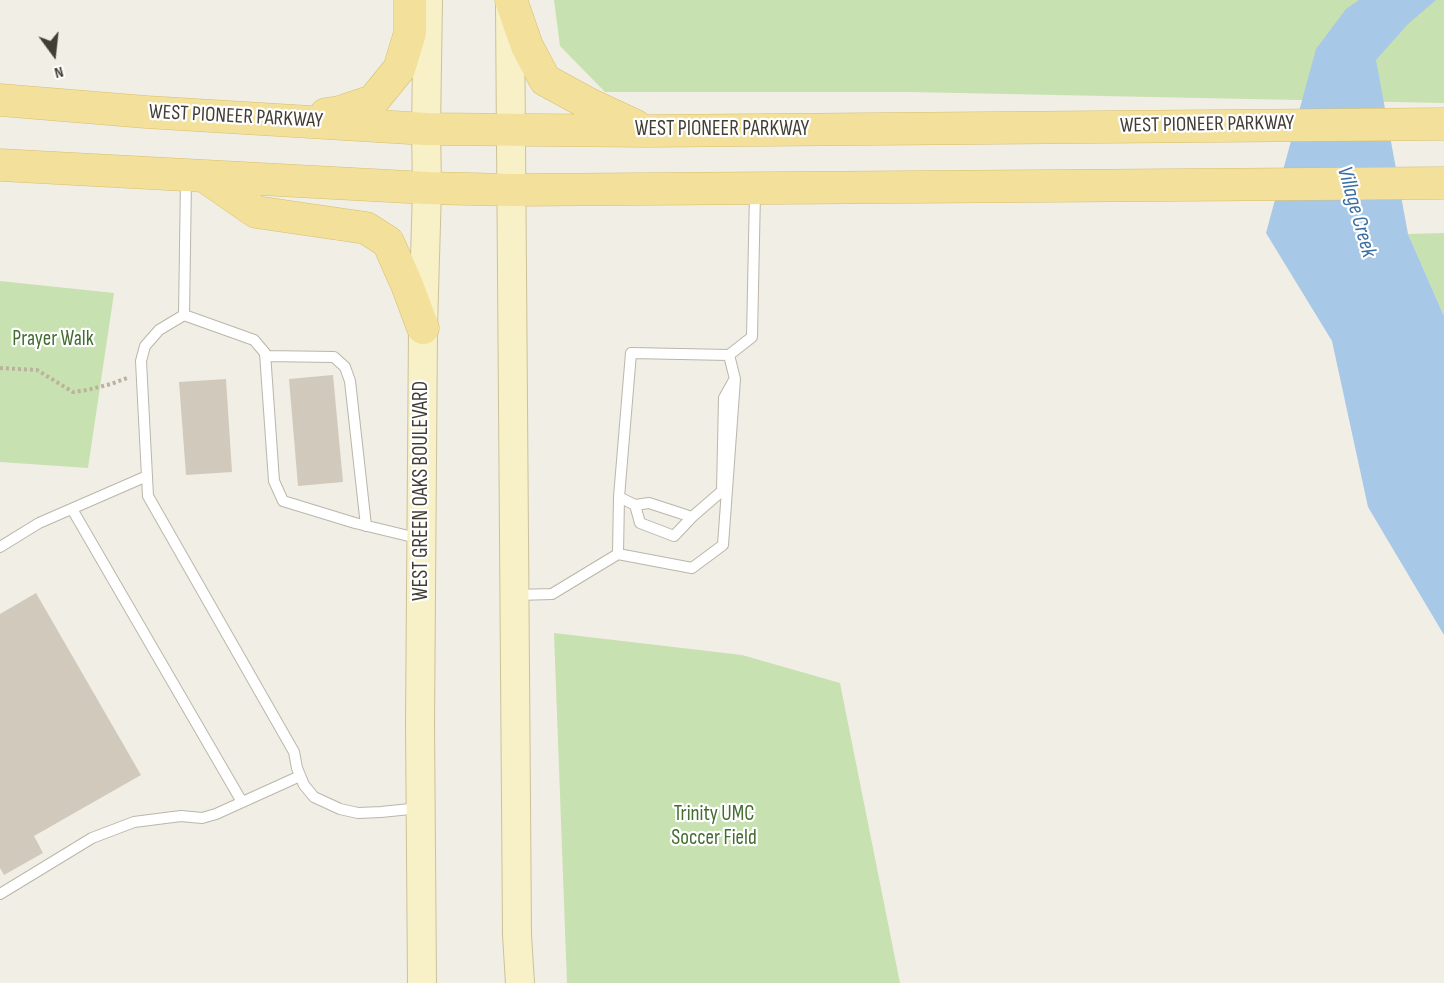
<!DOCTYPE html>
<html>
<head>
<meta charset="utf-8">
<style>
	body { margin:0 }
	#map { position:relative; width:1444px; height:983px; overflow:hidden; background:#f0eee5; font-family:"Sofia Sans Condensed",sans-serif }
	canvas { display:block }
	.north { position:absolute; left:24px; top:24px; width:60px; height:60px; -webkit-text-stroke:4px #fff; paint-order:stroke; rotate:165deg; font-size:16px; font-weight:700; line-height:24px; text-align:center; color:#423e35 }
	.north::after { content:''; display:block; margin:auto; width:21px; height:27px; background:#423e35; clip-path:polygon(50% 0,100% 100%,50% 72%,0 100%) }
</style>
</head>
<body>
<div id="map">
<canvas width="1444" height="983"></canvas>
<div class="north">N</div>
</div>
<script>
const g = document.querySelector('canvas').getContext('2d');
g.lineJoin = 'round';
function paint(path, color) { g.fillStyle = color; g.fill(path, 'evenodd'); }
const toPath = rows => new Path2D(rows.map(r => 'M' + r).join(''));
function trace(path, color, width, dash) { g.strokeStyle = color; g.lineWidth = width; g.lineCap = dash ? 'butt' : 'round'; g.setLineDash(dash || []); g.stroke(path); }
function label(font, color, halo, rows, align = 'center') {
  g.font = font + ' "Sofia Sans Condensed",sans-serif'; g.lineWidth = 4.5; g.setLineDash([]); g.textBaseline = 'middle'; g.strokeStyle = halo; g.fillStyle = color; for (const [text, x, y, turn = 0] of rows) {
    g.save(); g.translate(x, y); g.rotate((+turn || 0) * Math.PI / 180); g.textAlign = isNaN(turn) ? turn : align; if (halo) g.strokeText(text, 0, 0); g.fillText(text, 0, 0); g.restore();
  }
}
paint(toPath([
	[554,0,1444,0,1444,103,910,92,605,92,560,46],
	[1444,233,1444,316,1408,234],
	[0,281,114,293,88,468,0,462],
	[554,633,742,655,840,683,900,983,567,983]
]), '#c8e1b1');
paint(toPath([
	[1359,0,1436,0,1408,24,1376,60,1408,234,1444,316,1444,635,1368,507,1332,341,1266,233,1316,49,1346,9]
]), '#a7c8e7');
paint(toPath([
	[333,375,343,482,298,486,289,379],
	[226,379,232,472,186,475,179,382],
	[36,593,141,775,34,836,43,853,4,875,0,868,0,614]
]), '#d1cabc');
const lane = toPath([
	[186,179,184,315,159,330,145,346,141,361,148,496,294,752,297,768,304,785,314,797,340,809,358,813,381,812,420,808],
	[184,315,254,340,265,353,274,481,283,501,355,523,421,539],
	[265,356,334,357,345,367,350,381,366,526],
	[619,497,635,505,649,503,692,517,722,491,724,398,734,380],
	[635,505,640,523,674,536,692,517],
	[72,509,242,802],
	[0,547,39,523,147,476],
	[618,554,619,497,631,353,729,355,752,337,755,192],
	[516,595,552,594,618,554,692,568,723,545,735,379,729,355],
	[0,894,92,838,134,822,181,816,202,818,216,814,300,776]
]);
const secondary = toPath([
	[510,7,517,935,520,983],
	[422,983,420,724,423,328,427,188,426,129,428,0]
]);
const primary = toPath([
	[511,0,527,46,545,80,589,104,636,126],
	[0,100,146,112,426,129,648,131,1444,124],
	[326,114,340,112,373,101,399,69,410,33,410,0],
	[0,165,427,188,512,190,1444,183],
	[204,176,256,212,366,228,388,242,407,285,423,328]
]);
trace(lane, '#bbb6a9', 12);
trace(secondary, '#ccc299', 30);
trace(primary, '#d6be6d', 33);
trace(toPath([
	[0,368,37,370,73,392,87,390,111,384,127,378]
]), '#bbb29b', 4, [3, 3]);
trace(lane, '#fff', 10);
trace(secondary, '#f8f0c7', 28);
trace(primary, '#f3e19b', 32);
label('21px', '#423e35', '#fff', [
	["WEST PIONEER PARKWAY",236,117,3],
	["WEST PIONEER PARKWAY",1207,125,-1],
	["WEST PIONEER PARKWAY",722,130],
	["WEST GREEN OAKS BOULEVARD",422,491,-90]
]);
label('21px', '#426d2f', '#fff', [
	["Prayer Walk",53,340],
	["Trinity UMC",714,815],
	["Soccer Field",714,839]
]);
label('italic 22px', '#3a6ea2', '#fff', [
	["Village Creek",1356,212,74]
]);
</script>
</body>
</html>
